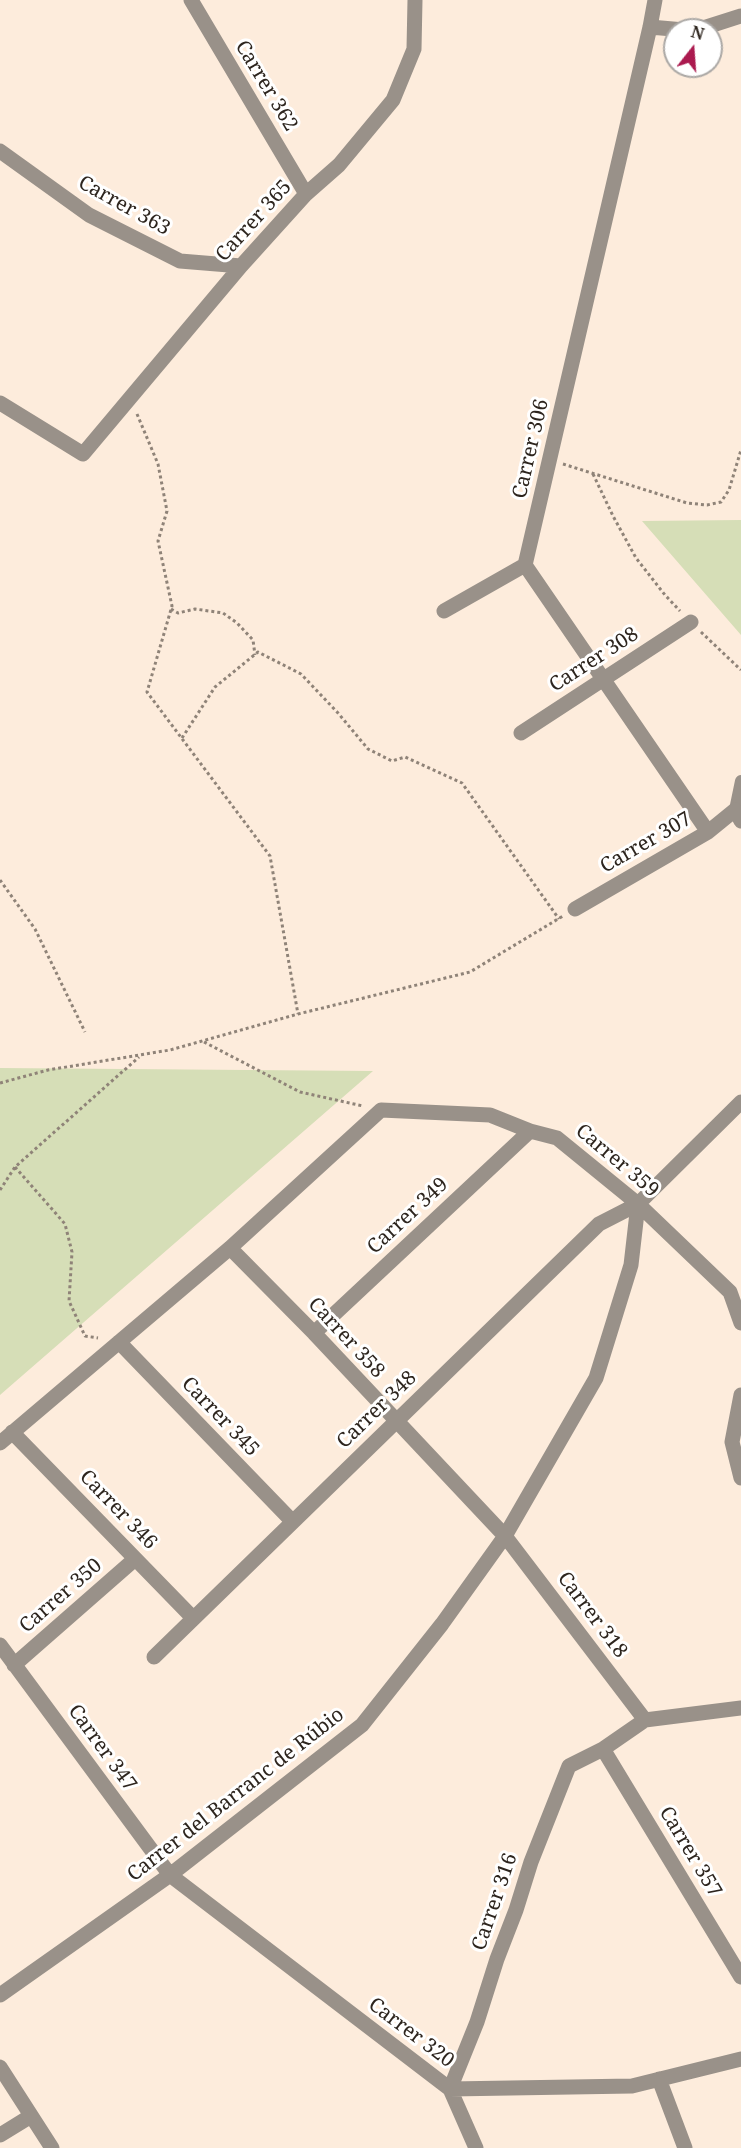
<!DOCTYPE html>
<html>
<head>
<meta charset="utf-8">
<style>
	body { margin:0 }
	#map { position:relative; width:741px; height:2148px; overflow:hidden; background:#fdecdc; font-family:"Noto Serif",serif }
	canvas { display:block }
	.north { position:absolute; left:663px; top:18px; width:60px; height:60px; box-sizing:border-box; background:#fff; border:2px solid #aba8a5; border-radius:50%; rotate:17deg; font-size:16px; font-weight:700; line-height:24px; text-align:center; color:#2d251e }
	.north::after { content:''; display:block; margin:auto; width:21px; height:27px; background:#ab1a4f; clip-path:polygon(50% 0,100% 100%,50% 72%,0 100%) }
</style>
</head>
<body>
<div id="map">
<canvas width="741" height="2148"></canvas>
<div class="north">N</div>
</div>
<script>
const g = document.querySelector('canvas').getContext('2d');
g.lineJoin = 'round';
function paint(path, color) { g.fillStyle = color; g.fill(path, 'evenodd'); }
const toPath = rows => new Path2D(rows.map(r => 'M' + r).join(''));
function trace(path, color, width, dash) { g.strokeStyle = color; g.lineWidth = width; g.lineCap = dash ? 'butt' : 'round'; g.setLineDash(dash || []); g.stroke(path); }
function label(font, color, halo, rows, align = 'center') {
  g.font = font + ' "Noto Serif",serif'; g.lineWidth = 6; g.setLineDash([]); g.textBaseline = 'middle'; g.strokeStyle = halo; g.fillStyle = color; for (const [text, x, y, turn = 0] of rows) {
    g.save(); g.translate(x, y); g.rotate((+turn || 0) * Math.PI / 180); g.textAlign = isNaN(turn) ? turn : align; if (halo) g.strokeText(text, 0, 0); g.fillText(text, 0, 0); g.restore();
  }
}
paint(toPath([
	[741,520,741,635,642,521],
	[0,1068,373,1071,0,1395]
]), '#d6deb7');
trace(toPath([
	[137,414,158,464,167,511,158,541,172,606,147,692,270,856,298,1014],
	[563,464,687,503,707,505,721,502,729,490,741,450],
	[593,474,613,516,636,558,665,595,680,611],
	[171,609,178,613,195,609,223,613,237,623,253,640,255,655],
	[701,632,741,670],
	[182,738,215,687,258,652,301,674,338,713,368,749,392,761,405,757,462,783,559,919],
	[0,880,35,929,85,1032],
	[204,1042,300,1092,363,1106],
	[0,1083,48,1070,170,1050,298,1014,470,972,563,916],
	[15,1167,65,1224,72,1252,69,1301,85,1336,98,1338],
	[0,1190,15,1167,139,1057]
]), '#8f8378', 3, [3, 3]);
trace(toPath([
	[735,810,741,781]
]), '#999189', 12);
trace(toPath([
	[191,0,306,194],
	[655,0,650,27,525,565,708,832],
	[650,27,684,30],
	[697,30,741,16],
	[0,151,89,215,180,261,241,266],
	[0,403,83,454,241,266,306,194,339,165,393,100,414,49,415,0],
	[444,611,525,565],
	[521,733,691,622],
	[575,909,708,832,735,810,741,821],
	[230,1248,314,1333,505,1536,645,1720],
	[314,1333,530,1131],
	[119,1342,292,1521],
	[741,1395,732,1442,741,1478],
	[12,1432,193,1618],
	[0,1443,230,1248,381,1110,490,1115,530,1131,557,1138,638,1204,730,1292,741,1323],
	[0,1645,170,1875,450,2089,632,2086,741,2059],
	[154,1657,599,1224,638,1204],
	[14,1665,135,1559],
	[603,1749,741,1977],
	[0,1995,170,1875,362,1725,442,1624,505,1536,596,1378,631,1265,638,1204,741,1102],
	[0,2067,52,2148],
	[659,2079,685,2148],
	[0,2135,31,2116],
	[476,2148,450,2089,477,2022,497,1959,516,1910,531,1862,569,1766,603,1749,645,1720,741,1708]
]), '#999189', 15);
label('20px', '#2d251e', '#fff', [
	["Carrer 362",266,86,59],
	["Carrer 363",124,206,29],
	["Carrer 365",254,221,-48],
	["Carrer 306",531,449,-77],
	["Carrer 308",594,660,-33],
	["Carrer 307",646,843,-30],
	["Carrer 359",617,1161,40],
	["Carrer 349",408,1216,-43],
	["Carrer 358",346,1338,47],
	["Carrer 348",377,1410,-44],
	["Carrer 345",220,1417,46],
	["Carrer 346",118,1510,46],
	["Carrer 350",61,1596,-41],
	["Carrer 318",592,1615,53],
	["Carrer 347",102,1748,54],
	["Carrer del Barranc de Rúbio",236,1795,-38],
	["Carrer 357",690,1852,59],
	["Carrer 316",495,1902,-71],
	["Carrer 320",411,2033,37]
]);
</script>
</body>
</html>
